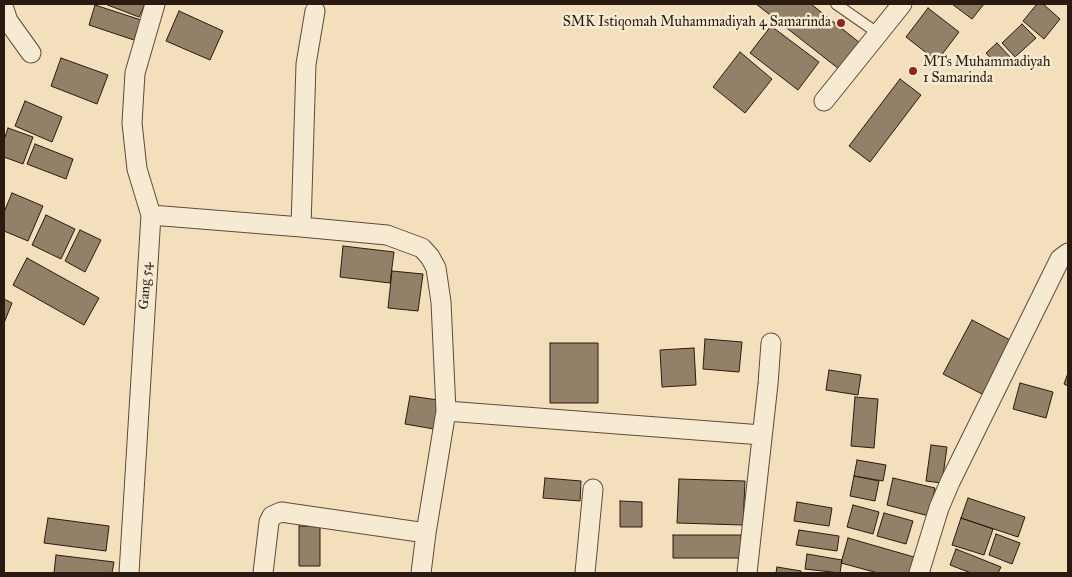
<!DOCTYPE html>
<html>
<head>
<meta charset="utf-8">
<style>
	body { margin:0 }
	#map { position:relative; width:1072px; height:577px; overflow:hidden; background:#f3dfbc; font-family:"IM FELL Great Primer",serif }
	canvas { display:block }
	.frame { position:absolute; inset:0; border:5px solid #2b1a10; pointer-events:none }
</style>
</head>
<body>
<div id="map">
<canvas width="1072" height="577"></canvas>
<div class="frame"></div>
</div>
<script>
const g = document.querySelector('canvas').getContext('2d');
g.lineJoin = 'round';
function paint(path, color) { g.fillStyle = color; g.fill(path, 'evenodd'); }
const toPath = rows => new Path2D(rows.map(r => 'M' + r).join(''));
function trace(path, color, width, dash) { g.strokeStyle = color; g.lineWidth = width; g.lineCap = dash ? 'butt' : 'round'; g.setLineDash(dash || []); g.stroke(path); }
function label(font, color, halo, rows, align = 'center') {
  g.font = font + ' "IM FELL Great Primer",serif'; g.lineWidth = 5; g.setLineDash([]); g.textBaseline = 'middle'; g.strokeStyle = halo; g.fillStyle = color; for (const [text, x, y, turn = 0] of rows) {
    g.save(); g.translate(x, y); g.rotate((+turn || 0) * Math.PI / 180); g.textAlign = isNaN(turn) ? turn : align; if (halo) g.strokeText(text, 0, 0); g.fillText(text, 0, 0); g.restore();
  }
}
const building = toPath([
	[105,4,145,4,139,17,105,4],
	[756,4,811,4,860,43,839,69,756,4],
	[952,4,984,4,972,19,952,4],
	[1037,4,1043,4,1060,19,1044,39,1023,21,1037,4],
	[95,5,141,20,134,40,89,25,95,5],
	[928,8,959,32,937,61,906,37,928,8],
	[179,11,223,31,210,60,166,41,179,11],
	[1022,24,1036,38,1015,57,1002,43,1022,24],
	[771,26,819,62,798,90,750,53,771,26],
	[997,43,1011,58,999,68,986,53,997,43],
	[740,52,772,79,745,113,713,87,740,52],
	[61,58,108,75,97,104,51,86,61,58],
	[900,79,921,95,870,162,849,146,900,79],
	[25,101,62,117,52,142,15,126,25,101],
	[8,128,33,137,23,164,4,157,4,140,8,128],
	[35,144,73,159,66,179,27,164,35,144],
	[12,193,43,206,28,241,4,231,4,212,12,193],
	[46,215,75,229,61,259,32,245,46,215],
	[80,230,101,240,85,272,65,261,80,230],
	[343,246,394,252,390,283,340,277,343,246],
	[27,258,99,298,84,325,13,285,27,258],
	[392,271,423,274,418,311,388,308,392,271],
	[4,299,12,303,4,323,4,299],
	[972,320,1012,341,984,395,943,374,972,320],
	[705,339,742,342,739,372,703,369,705,339],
	[550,343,598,343,598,403,550,403,550,343],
	[694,348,696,385,662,387,660,350,694,348],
	[829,370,861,375,858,395,826,390,829,370],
	[1068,373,1068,386,1064,384,1068,373],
	[1020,383,1053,392,1046,418,1013,409,1020,383],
	[410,396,438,400,434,429,405,424,410,396],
	[855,397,878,399,874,448,851,446,855,397],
	[931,445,947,447,942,483,926,481,931,445],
	[857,460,886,465,883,481,854,476,857,460],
	[854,476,879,481,875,501,850,496,854,476],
	[545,478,581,481,580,501,543,498,545,478],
	[893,478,935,488,929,516,887,505,893,478],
	[679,479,745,481,743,525,677,523,679,479],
	[968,498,1025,517,1018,537,961,518,968,498],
	[620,501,642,502,642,527,620,527,620,501],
	[797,502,832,508,829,526,794,521,797,502],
	[853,505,879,512,873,534,847,527,853,505],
	[884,513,913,521,906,544,877,536,884,513],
	[48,518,109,526,106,551,44,543,48,518],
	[961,518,993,529,984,555,952,545,961,518],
	[299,526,320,527,320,566,299,566,299,526],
	[799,530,839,536,837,551,796,545,799,530],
	[996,534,1020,543,1012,564,989,555,996,534],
	[673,535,741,535,741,558,673,558,673,535],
	[848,538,914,557,909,573,878,573,841,563,848,538],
	[956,549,1001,567,998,573,971,573,950,565,956,549],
	[807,554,842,560,840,573,805,569,807,554],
	[56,555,114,562,112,573,54,573,56,555],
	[777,567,801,571,801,573,776,573,777,567]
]);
paint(building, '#938069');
trace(building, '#2b1a10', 1);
const service = toPath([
	[836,4,879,34]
]);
const minor = toPath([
	[4,9,8,21,31,53],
	[824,101,902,4],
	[151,215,301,227,306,64,315,11],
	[301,227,387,235,422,248,430,257,436,268,441,302,446,411,426,533],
	[446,411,762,435],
	[129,573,151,215,137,169,132,123,135,73,155,4],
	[263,573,269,522,272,516,281,512,426,533,421,573],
	[585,573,593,489],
	[747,573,768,384,771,343],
	[919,573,939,508,950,482,1060,259,1068,253]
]);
trace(service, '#5d4b3b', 12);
trace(minor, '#5d4b3b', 21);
trace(service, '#f7ead3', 10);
trace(minor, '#f7ead3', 19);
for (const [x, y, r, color] of [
	[841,23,5,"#8f2418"],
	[913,71,5,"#8f2418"]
]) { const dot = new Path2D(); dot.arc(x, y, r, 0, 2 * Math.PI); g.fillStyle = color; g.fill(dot); trace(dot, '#f7ead3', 2); }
label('14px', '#2b1a10', '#f7ead3', [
	["SMK Istiqomah Muhammadiyah 4 Samarinda",831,23],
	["MTs Muhammadiyah",923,63,"left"],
	["1 Samarinda",923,79,"left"]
], 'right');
label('14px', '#2b1a10', '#f7ead3', [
	["Gang 54",146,286,-86]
]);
</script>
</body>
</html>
